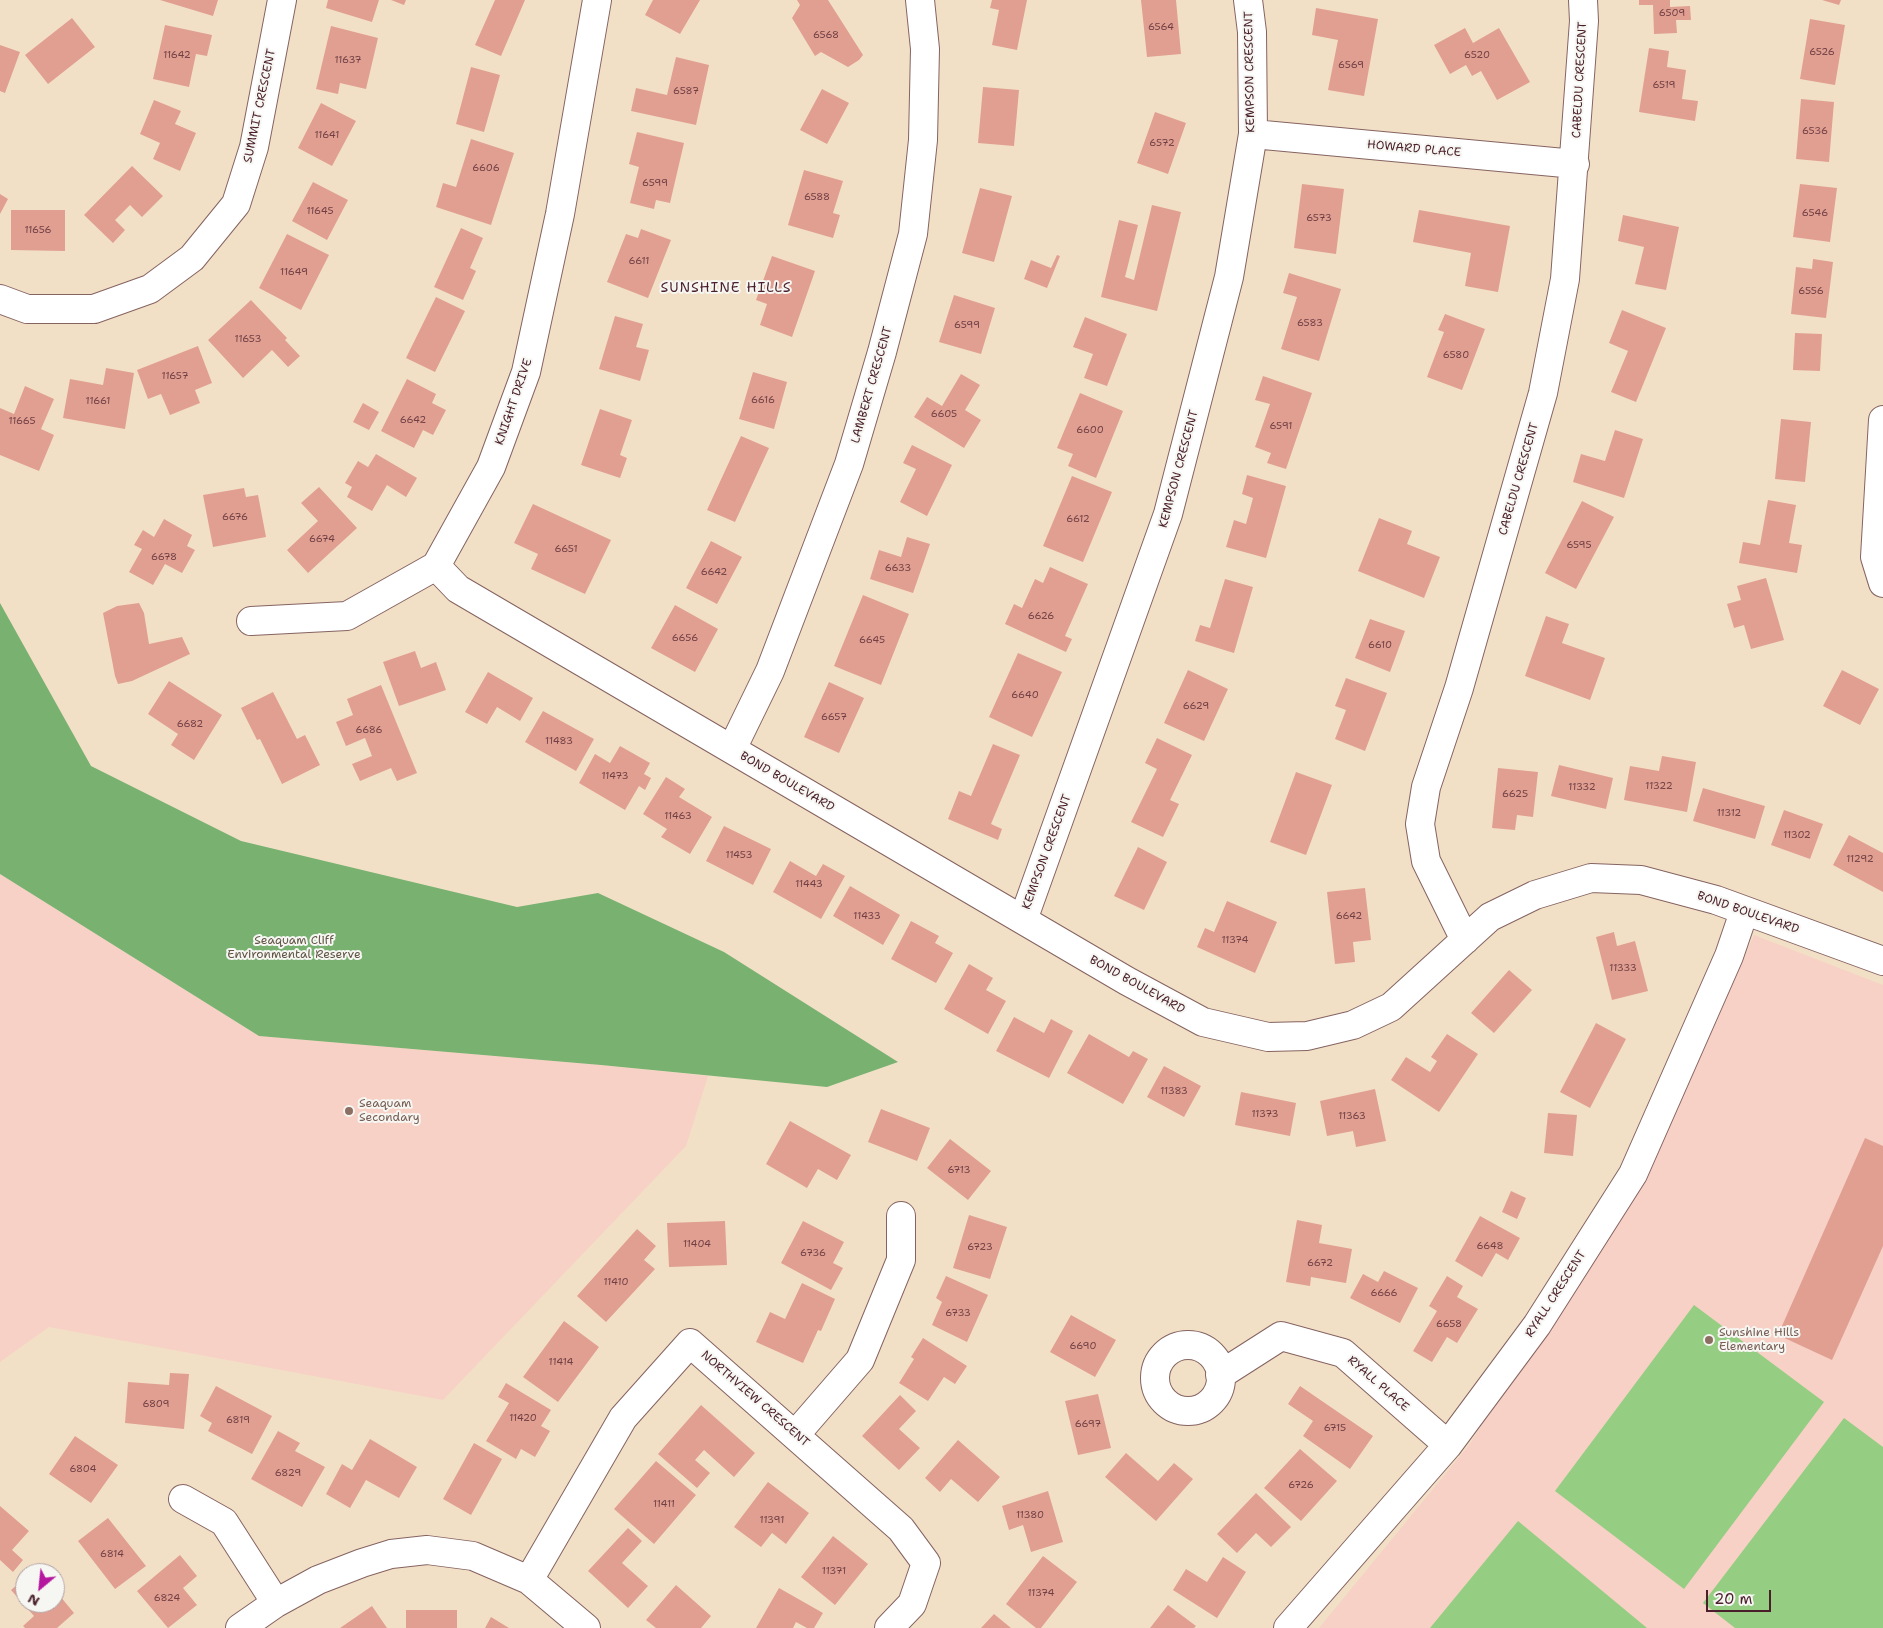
<!DOCTYPE html>
<html>
<head>
<meta charset="utf-8">
<style>
	body { margin:0 }
	#map { position:relative; width:1883px; height:1628px; overflow:hidden; background:#f2e0c6; font-family:"Shantell Sans",sans-serif }
	canvas { display:block }
	.north { position:absolute; left:15px; top:1563px; width:50px; height:50px; box-sizing:border-box; background:#f6f6f2; border:1px solid #b1a0a2; border-radius:50%; rotate:208deg; font-size:14px; font-weight:700; line-height:20px; text-align:center; color:#4a1f2b }
	.north::after { content:''; display:block; margin:auto; width:18px; height:22px; background:#b5179e; clip-path:polygon(50% 0,100% 100%,50% 72%,0 100%) }
	.scale { position:absolute; left:1706px; top:1590px; width:65px; height:22px; box-sizing:border-box; border:2px solid #4a1f2b; border-top:0; padding-left:6px; font-size:15px; line-height:18px; white-space:nowrap; color:#4a1f2b; -webkit-text-stroke:4px #f6f6f2; paint-order:stroke }
</style>
</head>
<body>
<div id="map">
<canvas width="1883" height="1628"></canvas>
<div class="north">N</div>
<div class="scale">20 m</div>
</div>
<script>
const g = document.querySelector('canvas').getContext('2d');
g.lineJoin = 'round';
function paint(path, color) { g.fillStyle = color; g.fill(path, 'evenodd'); }
const toPath = rows => new Path2D(rows.map(r => 'M' + r).join(''));
function trace(path, color, width, dash) { g.strokeStyle = color; g.lineWidth = width; g.lineCap = dash ? 'butt' : 'round'; g.setLineDash(dash || []); g.stroke(path); }
function label(font, color, halo, rows, align = 'center') {
  g.font = font + ' "Shantell Sans",sans-serif'; g.lineWidth = 4; g.setLineDash([]); g.textBaseline = 'middle'; g.strokeStyle = halo; g.fillStyle = color; for (const [text, x, y, turn = 0] of rows) {
    g.save(); g.translate(x, y); g.rotate((+turn || 0) * Math.PI / 180); g.textAlign = isNaN(turn) ? turn : align; if (halo) g.strokeText(text, 0, 0); g.fillText(text, 0, 0); g.restore();
  }
}
paint(toPath([
	[0,874,259,1036,601,1065,708,1076,686,1146,443,1400,49,1327,0,1362],
	[1754,935,1883,985,1883,1628,1319,1628,1469,1445,1602,1234,1703,1049]
]), '#f7d1c6');
paint(toPath([
	[1694,1305,1824,1402,1684,1589,1555,1491],
	[1844,1418,1883,1447,1883,1628,1735,1628,1703,1603],
	[1518,1521,1647,1628,1430,1628]
]), '#95ce82');
paint(toPath([
	[0,603,91,766,241,841,517,907,598,893,724,952,898,1062,827,1087,601,1065,259,1036,0,874]
]), '#78b170');
paint(toPath([
	[160,0,218,0,213,16],
	[328,0,379,0,372,22,326,8],
	[391,0,406,0,404,5],
	[495,0,525,0,501,56,475,45],
	[653,0,700,0,680,34,645,15],
	[797,0,828,0,863,55,859,60,848,67,821,52,815,56,792,18,800,5],
	[992,0,1027,0,1017,50,992,45,999,10,990,8],
	[1141,0,1176,0,1181,54,1147,57],
	[1639,0,1670,0,1670,7,1690,6,1691,20,1676,20,1677,33,1654,34,1653,5,1639,5],
	[1822,0,1841,0,1839,5],
	[1316,8,1378,19,1364,96,1328,90,1338,40,1312,35],
	[72,18,95,47,48,84,25,55],
	[1810,19,1845,25,1835,85,1800,79],
	[165,25,212,35,207,56,196,54,189,87,153,79],
	[331,26,378,38,366,89,340,83,338,94,316,89],
	[1465,28,1473,43,1499,28,1530,82,1497,100,1481,71,1472,76,1466,65,1450,74,1434,45],
	[0,45,20,52,5,93,0,91],
	[1649,48,1669,51,1667,67,1686,70,1682,99,1698,101,1695,121,1639,112],
	[676,57,709,65,696,125,631,111,636,88,667,95],
	[471,67,500,75,484,132,456,124],
	[983,87,1019,90,1014,146,978,143],
	[822,89,849,103,827,144,800,130],
	[1801,99,1834,102,1829,162,1796,159],
	[154,100,181,111,175,124,196,133,180,171,153,159,160,143,140,134],
	[321,103,356,121,332,166,298,148],
	[1155,112,1186,123,1168,174,1137,163],
	[637,132,684,143,670,203,656,200,654,209,630,203,639,167,629,164],
	[471,139,514,153,491,225,436,207,443,183,456,187],
	[132,166,163,196,142,217,130,205,115,220,125,230,113,243,84,215],
	[804,170,843,181,833,213,840,215,833,238,788,225],
	[313,182,348,200,327,240,292,221],
	[1302,184,1344,189,1336,254,1294,248],
	[1800,184,1837,188,1830,242,1793,237],
	[980,188,1012,196,994,262,962,253],
	[0,194,8,199,0,214],
	[1152,205,1181,212,1157,311,1101,297,1119,220,1138,225,1125,277,1134,280],
	[11,210,65,210,65,251,11,250],
	[1419,210,1510,226,1498,292,1465,286,1471,253,1413,242],
	[1623,215,1679,227,1666,290,1635,284,1644,247,1618,241],
	[461,228,483,238,470,268,476,271,463,300,434,287],
	[641,229,671,240,648,298,607,282,626,234,638,238],
	[287,234,329,255,301,310,259,288],
	[1057,255,1060,256,1047,288,1024,279,1031,260,1051,268],
	[772,256,815,271,792,337,760,325,767,304,756,300],
	[1813,259,1833,262,1826,318,1791,314,1796,267,1812,269],
	[1289,273,1341,289,1319,361,1281,349,1297,297,1283,293],
	[954,295,995,308,981,354,939,342],
	[436,297,465,311,435,372,406,358],
	[251,300,287,338,285,340,300,356,288,367,272,350,243,378,208,340],
	[1622,310,1666,328,1636,402,1611,392,1628,351,1609,343],
	[1445,314,1485,329,1462,390,1427,377,1444,332,1438,330],
	[615,316,643,324,636,347,649,350,640,381,599,369],
	[1085,317,1127,334,1107,386,1084,378,1093,354,1073,347],
	[1795,333,1822,334,1820,371,1793,370],
	[198,346,212,383,195,390,200,403,170,415,161,394,148,399,137,370],
	[106,368,134,373,125,429,63,418,70,379,103,385],
	[753,372,787,382,774,429,739,419],
	[961,374,980,385,965,410,981,420,964,448,914,417,927,397,942,406],
	[1263,376,1312,393,1286,469,1267,463,1271,453,1255,447,1270,404,1255,400],
	[407,379,436,394,432,403,446,410,433,435,423,430,414,448,381,431],
	[25,386,54,399,41,429,54,435,39,471,0,455,0,408,14,414],
	[1080,393,1123,411,1096,478,1068,466,1073,454,1057,448],
	[363,403,379,412,369,430,353,422],
	[600,409,632,420,620,455,627,458,620,478,581,465],
	[1781,419,1811,422,1805,482,1775,479],
	[1615,430,1643,439,1624,498,1573,482,1581,454,1605,461],
	[741,436,769,448,735,522,707,510],
	[912,445,952,465,927,516,900,502,916,469,903,463],
	[376,454,417,478,406,497,387,485,372,511,347,497,352,487,345,483,358,461,368,467],
	[1247,475,1286,486,1266,558,1226,547,1234,520,1246,524,1253,498,1242,494],
	[1072,476,1112,492,1083,562,1043,546],
	[319,487,357,528,308,573,287,550,318,521,301,503],
	[244,488,246,497,258,495,266,537,213,547,203,495],
	[1768,500,1796,505,1789,543,1802,545,1797,573,1739,563,1743,542,1760,545],
	[1582,501,1614,517,1576,589,1545,573],
	[533,504,611,540,585,594,531,569,538,554,514,543],
	[1379,518,1412,531,1407,544,1440,557,1424,598,1358,571],
	[164,519,192,535,187,546,195,550,182,573,165,564,153,585,129,572,142,549,134,545,143,530,154,537],
	[907,537,930,544,913,593,870,579,879,550,901,557],
	[711,541,742,557,717,604,686,588],
	[1050,567,1088,584,1065,636,1072,639,1066,652,1005,624,1014,604,1022,608,1035,579,1043,583],
	[1766,578,1784,640,1751,649,1744,625,1734,628,1727,604,1741,600,1737,586],
	[1225,579,1253,587,1234,653,1195,641,1200,625,1210,628],
	[863,595,909,614,881,685,834,666],
	[139,603,144,613,149,644,182,637,190,654,132,681,118,684,115,676,103,613,117,606],
	[675,605,718,629,695,672,651,648],
	[1546,616,1569,624,1562,643,1605,658,1590,700,1525,676],
	[1370,619,1405,631,1390,672,1355,658],
	[415,651,421,668,436,662,446,690,399,706,383,662],
	[1018,653,1062,672,1032,737,989,717],
	[1188,670,1228,689,1204,741,1164,723],
	[1842,670,1879,689,1860,725,1823,706],
	[488,672,533,698,520,721,497,707,487,724,465,712],
	[1346,678,1387,693,1365,751,1335,739,1346,710,1335,706],
	[169,681,222,715,194,760,171,745,178,734,148,714],
	[829,682,864,698,839,753,804,737],
	[381,685,417,773,397,781,391,768,360,781,352,764,372,756,365,738,346,746,336,722,353,715,347,699],
	[273,692,297,739,305,735,320,765,282,784,260,739,257,740,241,708],
	[543,711,594,739,576,771,525,742],
	[1157,738,1192,755,1170,800,1179,804,1163,837,1131,822,1157,769,1145,763],
	[993,744,1020,755,991,824,1002,829,998,840,948,819,959,791,971,796],
	[620,746,650,763,644,774,651,778,645,790,639,786,625,810,579,783,595,754,610,763],
	[1662,756,1696,762,1687,812,1624,800,1630,766,1659,771],
	[1559,765,1613,778,1606,809,1551,796],
	[1498,768,1538,772,1533,817,1517,815,1515,830,1492,828],
	[1296,772,1332,785,1306,855,1270,842],
	[666,777,685,789,679,797,712,817,690,854,661,837,667,829,643,814],
	[1703,788,1765,806,1755,839,1693,821],
	[1784,810,1823,824,1810,859,1771,845],
	[724,826,771,849,753,885,706,861],
	[1849,835,1883,853,1883,892,1833,865],
	[1138,847,1167,862,1144,910,1114,896],
	[790,861,816,876,823,864,845,876,821,919,773,892],
	[850,886,900,915,883,945,833,916],
	[1365,888,1371,940,1353,942,1355,962,1335,964,1327,892],
	[1227,901,1277,922,1255,973,1197,947,1205,928,1214,932],
	[911,921,939,936,935,943,953,953,936,983,891,959],
	[1614,932,1617,946,1635,941,1648,991,1612,1000,1596,937],
	[969,964,993,978,986,990,1006,1001,988,1034,944,1009],
	[1509,970,1532,990,1494,1033,1471,1013],
	[1014,1017,1044,1033,1051,1019,1073,1031,1049,1078,996,1051],
	[1596,1023,1626,1039,1590,1108,1560,1092],
	[1089,1034,1129,1057,1133,1051,1148,1059,1123,1104,1067,1073],
	[1447,1034,1478,1054,1439,1112,1391,1080,1406,1057,1430,1072,1437,1061,1431,1057],
	[1164,1066,1201,1086,1184,1117,1147,1097],
	[1375,1089,1386,1141,1356,1147,1353,1131,1327,1136,1320,1101],
	[1241,1092,1296,1103,1290,1136,1235,1125],
	[881,1109,930,1128,917,1161,868,1142],
	[1548,1113,1577,1115,1573,1156,1544,1153],
	[790,1121,851,1155,837,1180,818,1169,807,1188,766,1164],
	[1865,1138,1883,1146,1883,1246,1832,1360,1778,1335],
	[950,1139,991,1171,968,1200,927,1168],
	[1511,1191,1526,1198,1517,1219,1502,1212],
	[969,1215,1007,1227,990,1279,953,1268],
	[1480,1216,1520,1238,1508,1260,1496,1253,1482,1277,1455,1261],
	[1297,1220,1322,1225,1319,1243,1352,1249,1346,1283,1311,1277,1310,1286,1286,1282],
	[725,1221,727,1265,669,1267,667,1223],
	[803,1221,844,1242,833,1263,843,1268,831,1290,781,1263],
	[637,1229,656,1246,644,1260,655,1269,606,1322,577,1296],
	[1384,1271,1418,1288,1400,1323,1350,1298,1363,1274,1378,1282],
	[946,1276,988,1295,967,1342,932,1325,942,1302,936,1298],
	[1447,1276,1463,1286,1457,1297,1478,1309,1457,1343,1447,1337,1432,1362,1413,1351,1437,1311,1429,1306],
	[802,1283,835,1299,821,1331,818,1330,803,1363,756,1342,770,1312,785,1319],
	[1071,1315,1116,1340,1095,1377,1050,1352],
	[564,1321,599,1347,558,1402,523,1377],
	[923,1338,967,1366,955,1384,944,1377,928,1401,899,1383,914,1359,911,1357],
	[170,1373,189,1374,184,1429,125,1423,128,1382,169,1385],
	[506,1383,551,1410,541,1426,550,1431,535,1457,521,1449,516,1459,486,1441,509,1403,498,1397],
	[216,1386,272,1416,252,1454,208,1431,212,1423,200,1416],
	[1300,1386,1373,1436,1350,1469,1303,1436,1313,1421,1288,1404],
	[1098,1394,1111,1448,1078,1455,1065,1401],
	[900,1395,916,1411,899,1429,920,1448,899,1470,862,1436],
	[701,1405,755,1453,734,1477,704,1450,695,1460,710,1473,697,1488,658,1454],
	[278,1431,300,1443,295,1451,325,1467,302,1507,251,1479],
	[75,1436,118,1465,91,1503,49,1474],
	[370,1439,417,1467,399,1498,366,1480,350,1508,326,1494,342,1464,352,1470],
	[958,1440,1000,1477,978,1502,951,1479,940,1492,925,1478],
	[474,1443,502,1459,471,1515,443,1499],
	[1300,1449,1337,1481,1301,1521,1264,1488],
	[1126,1453,1158,1481,1174,1463,1193,1479,1156,1521,1105,1477],
	[656,1461,696,1495,654,1544,614,1509],
	[768,1482,809,1513,786,1544,772,1533,761,1547,734,1527],
	[1048,1491,1063,1542,1031,1552,1023,1525,1009,1530,1002,1506],
	[1256,1493,1291,1527,1271,1547,1256,1533,1237,1553,1217,1534],
	[0,1506,29,1531,12,1550,23,1560,13,1572,0,1560],
	[108,1518,146,1566,115,1589,78,1541],
	[628,1528,642,1541,622,1563,648,1586,628,1608,588,1571],
	[833,1536,868,1564,835,1605,801,1577],
	[180,1555,197,1576,183,1588,197,1605,168,1628,137,1591],
	[1043,1556,1077,1582,1041,1628,1036,1628,1006,1604],
	[1223,1557,1246,1572,1217,1618,1173,1590,1186,1569,1207,1582],
	[25,1578,25,1603,55,1603,55,1590,74,1613,57,1628,25,1628,23,1626,34,1616,11,1590],
	[676,1585,711,1616,701,1628,656,1628,646,1620],
	[779,1588,823,1613,814,1628,807,1628,796,1622,793,1628,756,1628],
	[1168,1605,1196,1626,1194,1628,1150,1628],
	[372,1606,387,1628,340,1628],
	[406,1610,457,1610,457,1628,406,1628],
	[994,1614,1011,1628,981,1628],
	[491,1617,509,1628,485,1628]
]), '#e19f91');
const minor = toPath([
	[1253,134,1575,164],
	[0,299,27,309,94,309,150,289,192,258,236,204,254,147,282,0],
	[1883,420,1875,557,1883,583],
	[436,566,458,589,1127,981,1203,1022,1268,1037,1307,1036,1353,1025,1391,1007,1490,917,1535,895,1591,878,1641,880,1716,900,1883,961],
	[251,621,347,616,436,566,491,467,526,372,560,214,597,0],
	[732,749,770,671,849,464,882,352,913,234,923,140,925,49,920,0],
	[1023,920,1168,514,1229,277,1253,134,1252,32,1248,0],
	[1465,940,1426,861,1420,824,1426,787,1459,688,1543,393,1565,279,1584,21,1583,0],
	'1155 1378a33 33 0 1 1 66 0a33 33 0 1 1-66 0Z',
	[1220,1375,1281,1336,1343,1353,1448,1445],
	[795,1435,860,1360,901,1260,901,1216],
	[183,1499,224,1522,276,1603],
	[529,1580,623,1418,690,1343,901,1529,926,1563,912,1604,889,1628],
	[240,1628,276,1603,318,1580,362,1563,391,1554,427,1550,473,1556,529,1580,586,1628],
	[1288,1628,1448,1445,1537,1325,1633,1174,1729,956,1744,912]
]);
trace(minor, '#856361', 30);
trace(minor, '#fff', 28);
for (const [x, y, r, color] of [
	[349,1111,5,"#8d6e63"],
	[1709,1340,5,"#8d6e63"]
]) { const dot = new Path2D(); dot.arc(x, y, r, 0, 2 * Math.PI); g.fillStyle = color; g.fill(dot); trace(dot, '#f6f6f2', 2); }
label('10px', '#703f44', null, [
	["6509",1672,13],
	["6564",1161,27],
	["6568",826,35],
	["6526",1822,52],
	["11642",177,55],
	["6520",1477,55],
	["11637",348,60],
	["6569",1351,65],
	["6519",1664,85],
	["6587",686,91],
	["6536",1815,131],
	["11641",327,135],
	["6572",1162,143],
	["6606",486,168],
	["6599",655,183],
	["6588",817,197],
	["11645",320,211],
	["6546",1815,213],
	["6573",1319,218],
	["11656",38,230],
	["6611",639,261],
	["11649",294,272],
	["6556",1811,291],
	["6583",1310,323],
	["6599",967,325],
	["11653",248,339],
	["6580",1456,355],
	["11657",175,376],
	["6616",763,400],
	["11661",98,401],
	["6605",944,414],
	["6642",413,420],
	["11665",22,421],
	["6591",1281,426],
	["6600",1090,430],
	["6676",235,517],
	["6612",1078,519],
	["6674",322,539],
	["6595",1579,545],
	["6651",566,549],
	["6678",164,557],
	["6633",898,568],
	["6642",714,572],
	["6626",1041,616],
	["6656",685,638],
	["6645",872,640],
	["6610",1380,645],
	["6640",1025,695],
	["6629",1196,706],
	["6657",834,717],
	["6682",190,724],
	["6686",369,730],
	["11483",559,741],
	["11473",615,776],
	["11322",1659,786],
	["11332",1582,787],
	["6625",1515,794],
	["11312",1729,813],
	["11463",678,816],
	["11302",1797,835],
	["11453",739,855],
	["11292",1860,859],
	["11443",809,884],
	["11433",867,916],
	["6642",1349,916],
	["11374",1235,940],
	["11333",1623,968],
	["11383",1174,1091],
	["11373",1265,1114],
	["11363",1352,1116],
	["6713",959,1170],
	["11404",697,1244],
	["6648",1490,1246],
	["6723",980,1247],
	["6736",813,1253],
	["6672",1320,1263],
	["11410",616,1282],
	["6666",1384,1293],
	["6733",958,1313],
	["6658",1449,1324],
	["6690",1083,1346],
	["11414",561,1362],
	["6809",156,1404],
	["11420",523,1418],
	["6819",238,1420],
	["6697",1088,1424],
	["6715",1335,1428],
	["6804",83,1469],
	["6829",288,1473],
	["6726",1301,1485],
	["11411",664,1504],
	["11380",1030,1515],
	["11391",772,1520],
	["6814",112,1554],
	["11371",834,1571],
	["11374",1041,1593],
	["6824",167,1598]
]);
label('12px', '#4a1f2b', '#f6f6f2', [
	["KEMPSON CRESCENT",1250,72,-91],
	["CABELDU CRESCENT",1580,80,-87],
	["SUMMIT CRESCENT",260,106,-78],
	["HOWARD PLACE",1414,149,5],
	["LAMBERT CRESCENT",872,385,-74],
	["KNIGHT DRIVE",514,402,-71],
	["KEMPSON CRESCENT",1179,469,-75],
	["CABELDU CRESCENT",1519,479,-74],
	["BOND BOULEVARD",787,782,30],
	["KEMPSON CRESCENT",1047,852,-70],
	["BOND BOULEVARD",1748,913,19],
	["BOND BOULEVARD",1137,985,29],
	["RYALL CRESCENT",1556,1294,-57],
	["RYALL PLACE",1378,1384,41],
	["NORTHVIEW CRESCENT",755,1399,41]
]);
label('12px', '#605445', '#f6f6f2', [
	["Seaquam Cliff",294,941],
	["Environmental Reserve",294,955]
]);
label('12px', '#785e54', '#f6f6f2', [
	["Seaquam",359,1104],
	["Secondary",359,1118],
	["Sunshine Hills",1719,1333],
	["Elementary",1719,1347]
], 'left');
g.letterSpacing = '1px';
label('14px', '#4a1f2b', '#f6f6f2', [
	["SUNSHINE HILLS",726,288]
]);
g.letterSpacing = '0px';
</script>
</body>
</html>
